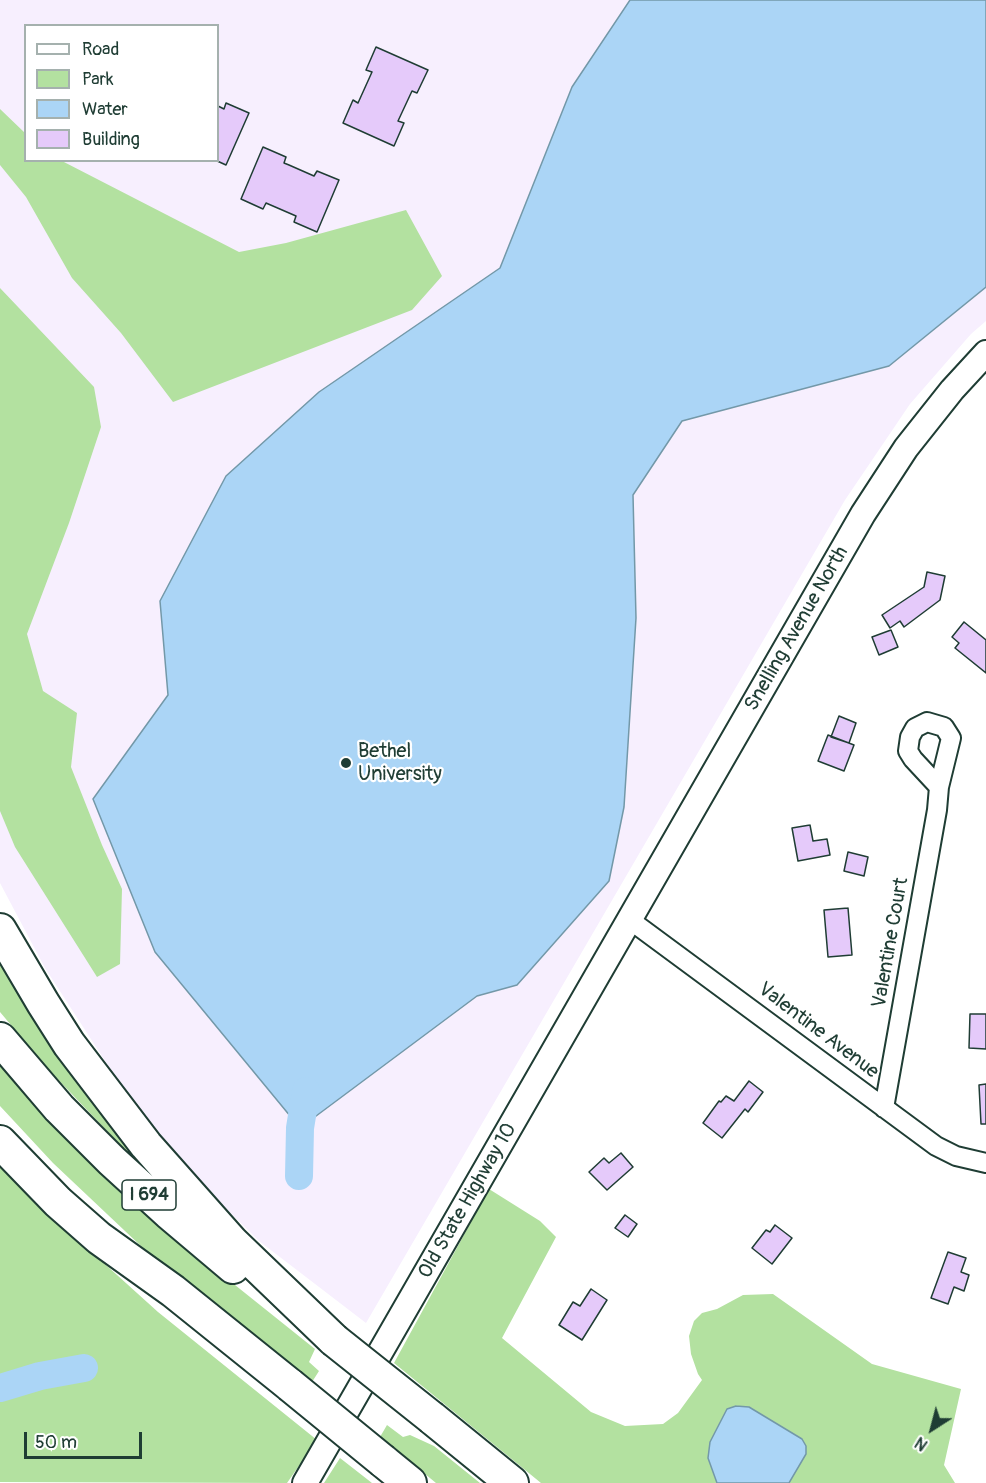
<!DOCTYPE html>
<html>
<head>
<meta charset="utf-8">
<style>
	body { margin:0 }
	#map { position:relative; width:986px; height:1483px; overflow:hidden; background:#fff; font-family:Pangolin,sans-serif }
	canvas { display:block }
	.legend { position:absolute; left:24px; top:24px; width:195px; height:138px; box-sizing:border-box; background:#fff; border:2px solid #a5b1ae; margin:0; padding:8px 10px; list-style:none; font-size:18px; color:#1f3d34 }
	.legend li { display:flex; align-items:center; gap:12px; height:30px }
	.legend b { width:30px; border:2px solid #a5b1ae }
	.north { position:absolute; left:902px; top:1399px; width:60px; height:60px; -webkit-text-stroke:4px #fff; paint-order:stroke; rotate:216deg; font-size:16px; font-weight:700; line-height:24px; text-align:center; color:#1f3d34 }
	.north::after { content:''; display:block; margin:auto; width:21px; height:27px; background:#1f3d34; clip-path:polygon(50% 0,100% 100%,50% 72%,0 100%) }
	.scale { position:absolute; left:24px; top:1432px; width:118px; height:27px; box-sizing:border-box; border:3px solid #1f3d34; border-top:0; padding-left:8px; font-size:18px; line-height:21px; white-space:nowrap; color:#1f3d34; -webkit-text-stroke:4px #fff; paint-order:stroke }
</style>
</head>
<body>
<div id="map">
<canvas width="986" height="1483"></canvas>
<ul class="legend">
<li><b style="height:8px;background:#fff"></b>Road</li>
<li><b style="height:16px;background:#b3e1a0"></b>Park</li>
<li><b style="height:16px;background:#abd5f6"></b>Water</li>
<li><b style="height:16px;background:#e5cafa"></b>Building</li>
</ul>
<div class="north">N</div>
<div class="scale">50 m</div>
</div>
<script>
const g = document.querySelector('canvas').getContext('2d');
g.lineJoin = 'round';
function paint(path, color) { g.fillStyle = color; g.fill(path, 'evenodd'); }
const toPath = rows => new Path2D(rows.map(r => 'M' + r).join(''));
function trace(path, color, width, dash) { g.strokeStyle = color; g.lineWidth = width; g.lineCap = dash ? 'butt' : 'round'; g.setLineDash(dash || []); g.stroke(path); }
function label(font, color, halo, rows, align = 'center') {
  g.font = font + ' Pangolin,sans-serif'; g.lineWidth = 4.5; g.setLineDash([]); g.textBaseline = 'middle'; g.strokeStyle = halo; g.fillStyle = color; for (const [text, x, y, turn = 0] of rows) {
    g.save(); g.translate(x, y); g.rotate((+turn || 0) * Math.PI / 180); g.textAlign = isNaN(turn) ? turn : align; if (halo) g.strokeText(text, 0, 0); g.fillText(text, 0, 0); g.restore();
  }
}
paint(toPath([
	[0,0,986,0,986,321,971,334,910,404,845,500,366,1323,259,1241,180,1163,118,1081,45,968,0,883],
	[26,26,218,26,218,160,26,160]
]), '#f7effe');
paint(toPath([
	[0,109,25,133,26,160,62,161,239,252,286,243,406,210,442,276,412,310,173,402,121,333,72,278,26,197,0,165],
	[0,288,94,387,101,427,69,523,27,634,43,691,77,713,71,767,102,845,122,889,120,964,97,977,15,847,0,811],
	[0,952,134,1148,128,1153,47,1068,0,1012],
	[0,1060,180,1241,315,1349,309,1362,319,1371,312,1382,143,1248,53,1163,0,1106],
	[0,1162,44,1209,158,1312,317,1440,287,1483,0,1482],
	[489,1189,540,1221,556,1237,502,1338,591,1412,625,1426,663,1424,678,1413,702,1380,698,1374,691,1354,689,1336,694,1321,702,1313,717,1309,743,1295,773,1294,872,1364,961,1389,944,1465,955,1483,789,1483,806,1454,727,1409,710,1442,708,1458,717,1483,541,1483,394,1363],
	[387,1425,403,1437,410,1435,434,1446,480,1483,436,1483,380,1437],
	[340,1458,372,1483,324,1483]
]), '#b3e1a0');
const water = toPath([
	[630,0,986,0,986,287,889,366,682,421,633,495,636,618,624,807,609,881,517,985,477,996,300,1128,155,952,93,799,168,695,160,601,226,476,319,392,500,268,572,87,630,0],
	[736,1406,749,1407,802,1439,806,1446,806,1454,789,1483,717,1483,708,1458,710,1442,727,1409,736,1406]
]);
paint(water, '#abd5f6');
trace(water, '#7398a8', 1.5);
trace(toPath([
	[299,1176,300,1128,306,1091],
	[0,1388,40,1376,84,1368]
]), '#abd5f6', 28);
const building = toPath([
	[376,47,428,70,417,93,412,91,398,121,404,123,394,146,343,123,353,100,358,103,372,72,366,70,376,47],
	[226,103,249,113,226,165,215,160,218,160,218,106,224,109,226,103],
	[263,147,286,157,284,163,289,165,314,176,317,171,339,180,317,232,294,222,296,216,266,203,263,209,241,199,263,147],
	[927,572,945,576,940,600,904,627,900,621,890,628,882,615,924,587,927,572],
	[964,622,986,640,986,673,955,648,959,643,952,637,964,622],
	[891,630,898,647,879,655,872,637,891,630],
	[839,716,856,723,849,743,831,737,839,716],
	[828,735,854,745,844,771,818,761,828,735],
	[810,825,813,841,827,839,830,855,798,861,792,828,810,825],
	[848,852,868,857,864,876,844,871,848,852],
	[848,908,852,955,828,957,824,910,848,908],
	[970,1014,986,1014,986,1049,969,1048,970,1014],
	[749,1081,763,1092,748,1112,745,1109,722,1138,703,1123,719,1101,721,1102,726,1096,734,1101,749,1081],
	[986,1084,986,1124,981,1124,979,1085,986,1084],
	[621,1153,633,1167,607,1190,589,1172,604,1158,609,1163,621,1153],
	[625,1215,637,1224,628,1237,615,1228,625,1215],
	[775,1225,792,1238,772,1264,752,1248,766,1230,770,1232,775,1225],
	[948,1252,966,1258,961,1272,969,1275,964,1291,954,1287,948,1304,931,1298,948,1252],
	[591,1289,607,1300,582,1340,559,1325,573,1302,580,1306,591,1289]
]);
paint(building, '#e5cafa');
trace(building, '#1f3d34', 1.5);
const street = toPath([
	[630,920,936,1146,956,1156,986,1163],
	[884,1108,937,810,939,787,951,738,944,727,927,722,915,728,910,737,908,751,913,759,939,787]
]);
const secondary = toPath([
	[305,1483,863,514,906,448,952,390,986,353]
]);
const highway = toPath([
	[0,930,43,1003,69,1044,146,1145,232,1242,334,1340],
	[0,1039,59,1108,112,1161,169,1213,233,1267],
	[0,1142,58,1202,99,1238,173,1291,290,1385],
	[432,1418,512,1483],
	[383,1461,410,1483]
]);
trace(street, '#1f3d34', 22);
trace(secondary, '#1f3d34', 28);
trace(highway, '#1f3d34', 36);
trace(street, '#fff', 18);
trace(secondary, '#fff', 24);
trace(highway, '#fff', 32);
const highwayBridge = toPath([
	[334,1340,432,1418],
	[290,1385,383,1461]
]);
trace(highwayBridge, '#1f3d34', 36, []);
trace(highwayBridge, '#fff', 32);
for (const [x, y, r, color] of [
	[346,763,6,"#1f3d34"]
]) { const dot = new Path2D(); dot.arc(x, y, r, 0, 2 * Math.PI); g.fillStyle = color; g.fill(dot); trace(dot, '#fff', 2); }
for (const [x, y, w] of [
	[149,1195,54]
]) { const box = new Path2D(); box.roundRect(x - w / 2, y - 15, w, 30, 4.5); g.fillStyle = '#fff'; g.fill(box); trace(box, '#1f3d34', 1.5); }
label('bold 18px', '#1f3d34', null, [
	["I 694",149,1195]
]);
label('20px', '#1f3d34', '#fff', [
	["Snelling Avenue North",797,629,-60],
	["Valentine Court",891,943,-80],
	["Valentine Avenue",818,1031,37],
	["Old State Highway 10",468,1201,-60]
]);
label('20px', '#1f3d34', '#fff', [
	["Bethel",358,752],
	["University",358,775]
], 'left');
</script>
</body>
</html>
